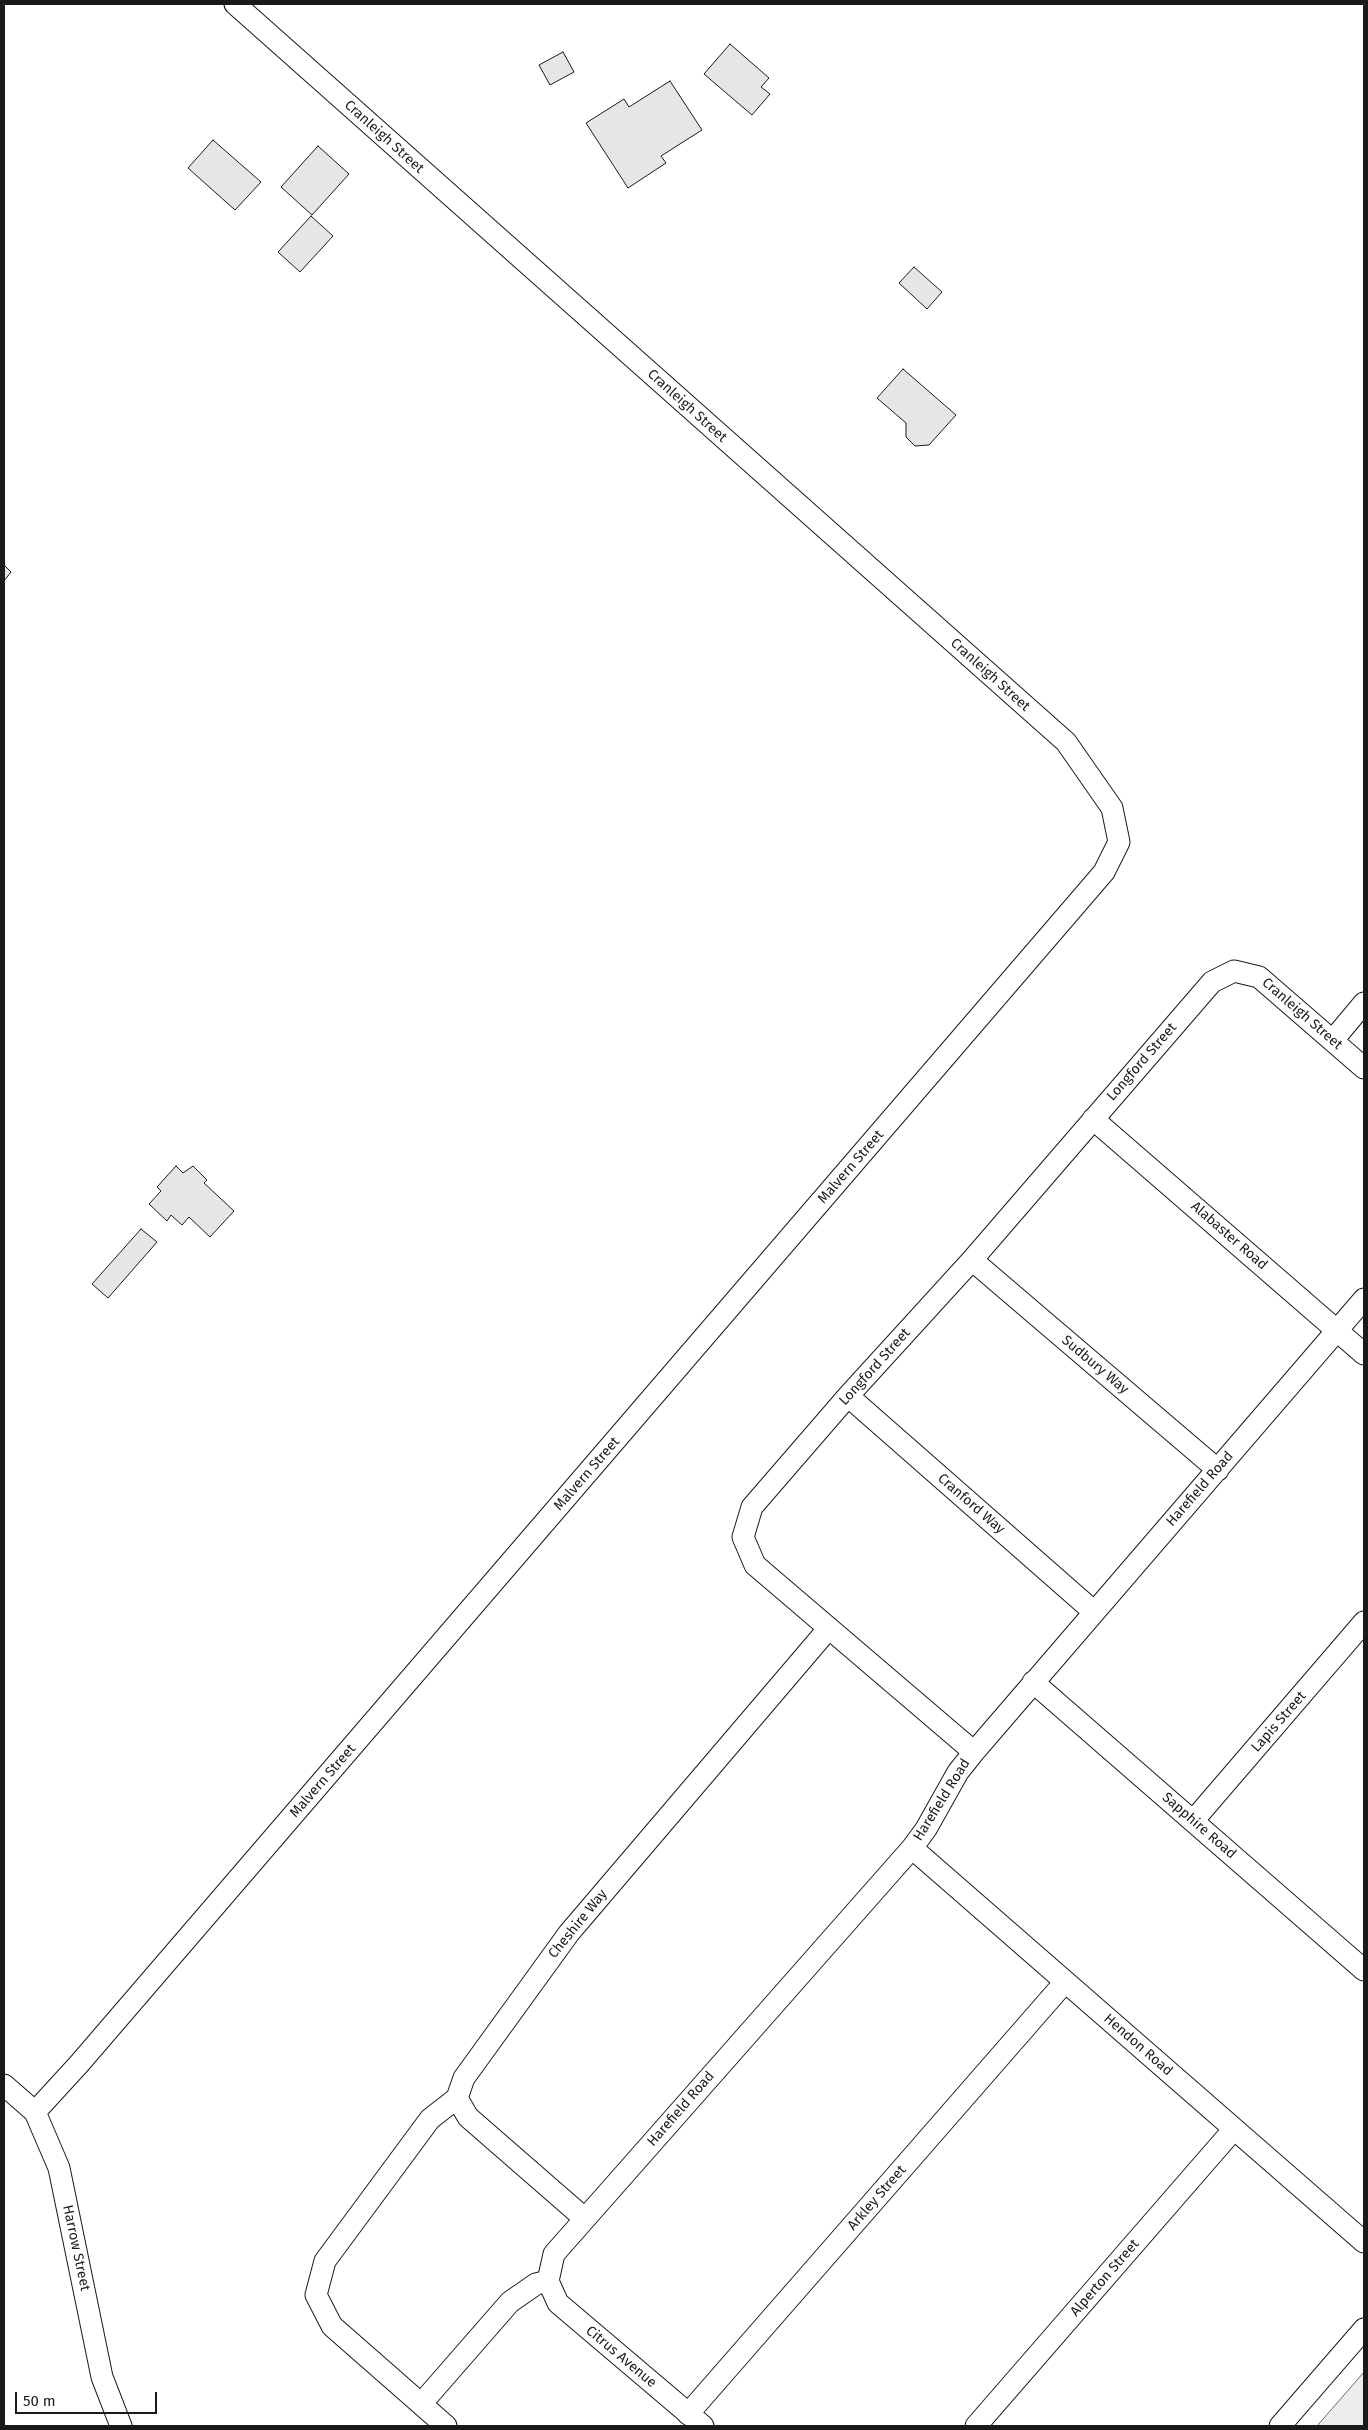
<!DOCTYPE html>
<html>
<head>
<meta charset="utf-8">
<style>
	body { margin:0 }
	#map { position:relative; width:1368px; height:2430px; overflow:hidden; background:#fff; font-family:"Fira Sans",sans-serif }
	canvas { display:block }
	.frame { position:absolute; inset:0; border:5px solid #1a1a1a; pointer-events:none }
	.scale { position:absolute; left:15px; top:2392px; width:142px; height:22px; box-sizing:border-box; border:2px solid #1a1a1a; border-top:0; padding-left:6px; font-size:15px; line-height:18px; white-space:nowrap; color:#1a1a1a; -webkit-text-stroke:4px #fff; paint-order:stroke }
</style>
</head>
<body>
<div id="map">
<canvas width="1368" height="2430"></canvas>
<div class="frame"></div>
<div class="scale">50 m</div>
</div>
<script>
const g = document.querySelector('canvas').getContext('2d');
g.lineJoin = 'round';
function paint(path, color) { g.fillStyle = color; g.fill(path, 'evenodd'); }
const toPath = rows => new Path2D(rows.map(r => 'M' + r).join(''));
function trace(path, color, width, dash) { g.strokeStyle = color; g.lineWidth = width; g.lineCap = dash ? 'butt' : 'round'; g.setLineDash(dash || []); g.stroke(path); }
function label(font, color, halo, rows, align = 'center') {
  g.font = font + ' "Fira Sans",sans-serif'; g.lineWidth = 4; g.setLineDash([]); g.textBaseline = 'middle'; g.strokeStyle = halo; g.fillStyle = color; for (const [text, x, y, turn = 0] of rows) {
    g.save(); g.translate(x, y); g.rotate((+turn || 0) * Math.PI / 180); g.textAlign = isNaN(turn) ? turn : align; if (halo) g.strokeText(text, 0, 0); g.fillText(text, 0, 0); g.restore();
  }
}
const parking = toPath([
	[1364,2372,1364,2426,1317,2426,1364,2372]
]);
paint(parking, '#ededed');
trace(parking, '#6a6a6a', 1);
const building = toPath([
	[730,44,769,78,761,87,770,94,752,115,704,74,730,44],
	[563,52,574,72,550,85,539,65,563,52],
	[670,81,702,130,661,156,666,163,628,188,586,123,624,99,629,107,670,81],
	[213,140,261,182,235,210,188,168,213,140],
	[318,146,349,174,312,215,281,187,318,146],
	[311,216,333,236,300,272,278,252,311,216],
	[914,267,942,292,927,309,899,283,914,267],
	[903,369,956,415,929,445,915,446,906,437,906,423,877,398,903,369],
	[4,565,11,572,4,581,4,565],
	[176,1166,183,1173,193,1166,207,1180,204,1183,234,1211,210,1237,189,1217,182,1225,171,1215,167,1221,149,1204,161,1191,157,1187,176,1166],
	[141,1229,157,1242,108,1298,92,1284,141,1229]
]);
paint(building, '#e6e6e6');
trace(building, '#1a1a1a', 1);
const minor = toPath([
	[1333,1040,1364,1003],
	[1093,1119,1364,1354],
	[972,1260,1218,1470],
	[848,1396,1093,1611],
	[1033,1682,1364,1970],
	[974,1752,755,1565,743,1537,752,1507,848,1396,972,1260,1212,982,1234,971,1259,977,1364,1068],
	[1193,1821,1364,1622],
	[912,1848,1364,2242],
	[4,2085,35,2112,59,2168,102,2377,121,2426],
	[35,2112,79,2064,1104,872,1119,842,1112,808,1066,742,235,4],
	[584,2218,468,2117,457,2098,464,2078,569,1933,829,1628],
	[548,2281,554,2254,912,1848,926,1829,958,1772,974,1752,1364,1299],
	[548,2281,558,2303,703,2426],
	[421,2404,510,2302,536,2284,548,2281],
	[688,2414,1065,1982],
	[446,2426,332,2326,316,2295,325,2261,430,2119,457,2098],
	[976,2426,1234,2129],
	[1280,2426,1364,2329]
]);
trace(minor, '#1a1a1a', 23);
trace(minor, '#fff', 21);
label('14px', '#1a1a1a', '#fff', [
	["Cranleigh Street",384,137,42],
	["Cranleigh Street",687,406,42],
	["Cranleigh Street",990,675,42],
	["Cranleigh Street",1302,1014,41],
	["Longford Street",1142,1062,-49],
	["Malvern Street",851,1167,-49],
	["Alabaster Road",1229,1236,41],
	["Sudbury Way",1095,1365,40],
	["Longford Street",875,1367,-48],
	["Malvern Street",587,1474,-49],
	["Harefield Road",1200,1489,-49],
	["Cranford Way",971,1504,41],
	["Lapis Street",1279,1722,-49],
	["Malvern Street",323,1781,-49],
	["Harefield Road",942,1800,-58],
	["Sapphire Road",1199,1826,41],
	["Cheshire Way",578,1924,-51],
	["Hendon Road",1138,2045,41],
	["Harefield Road",681,2109,-49],
	["Arkley Street",877,2198,-49],
	["Harrow Street",76,2248,78],
	["Alperton Street",1105,2278,-49],
	["Citrus Avenue",621,2357,40]
]);
</script>
</body>
</html>
